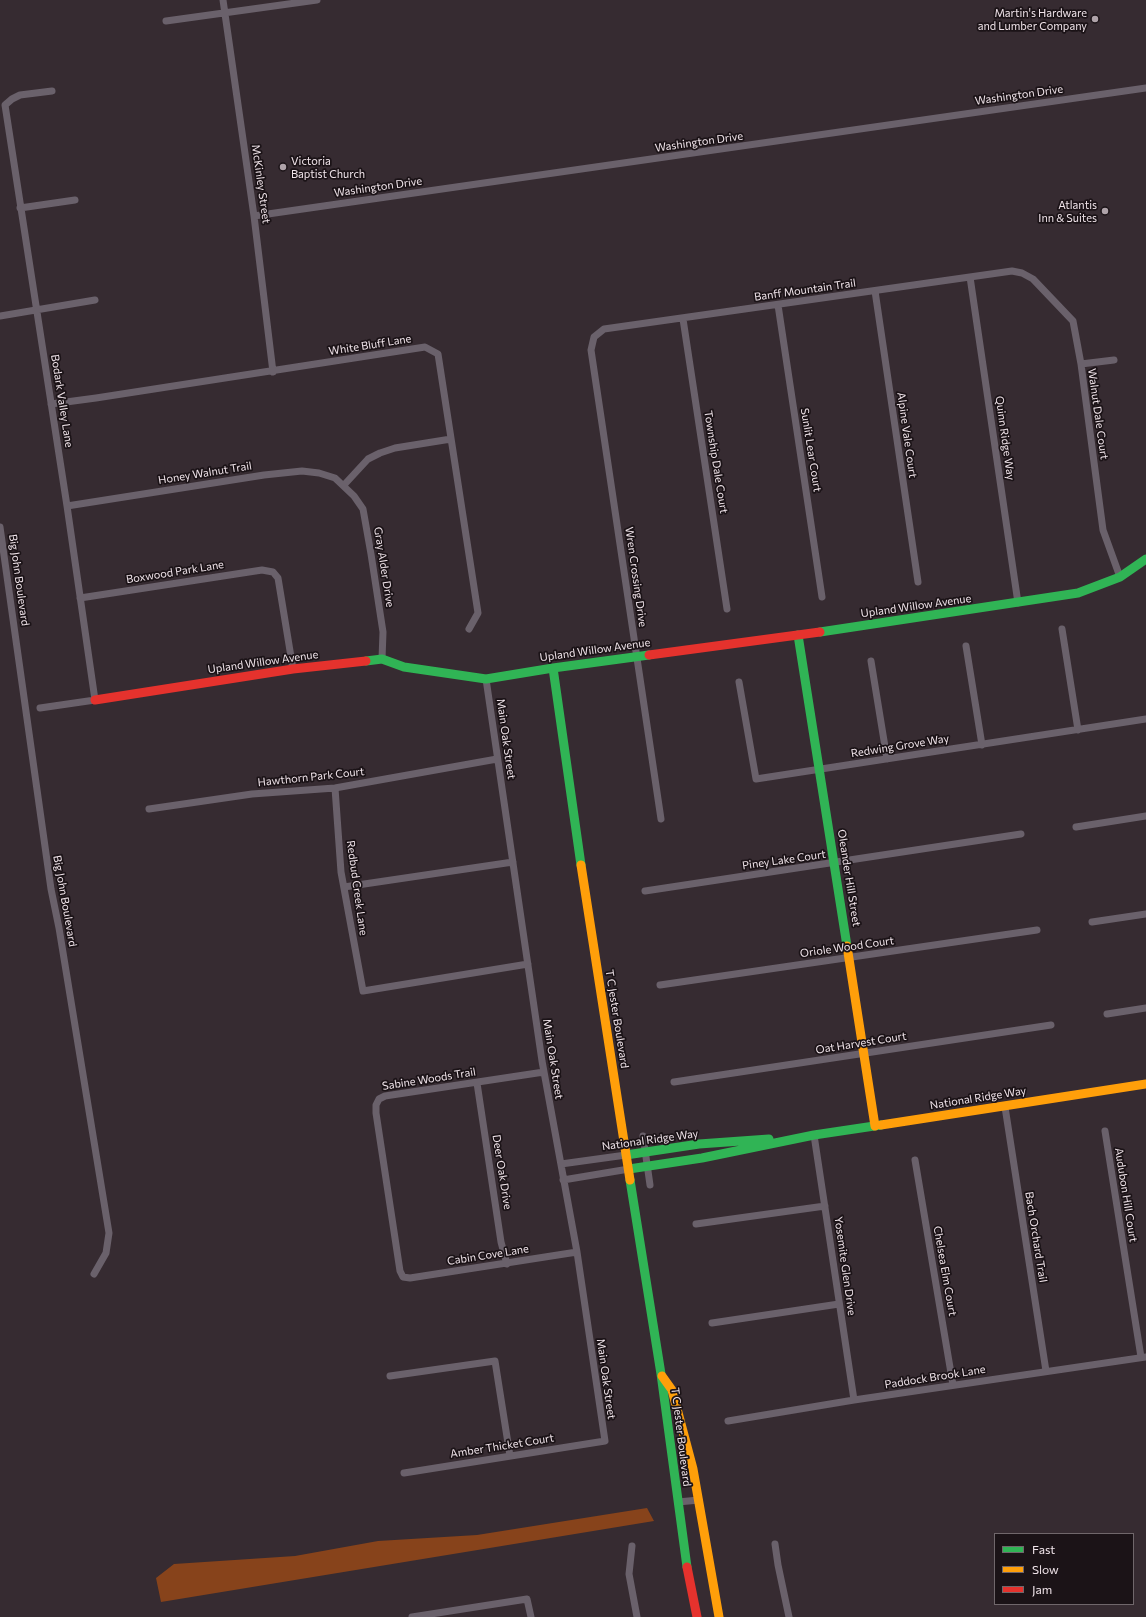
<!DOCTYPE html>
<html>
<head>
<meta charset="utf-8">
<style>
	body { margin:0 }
	#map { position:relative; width:1146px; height:1617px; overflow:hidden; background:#362b31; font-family:Commissioner,sans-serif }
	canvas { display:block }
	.legend { position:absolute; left:994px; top:1533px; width:140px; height:72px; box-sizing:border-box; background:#1b1317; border:1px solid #70676b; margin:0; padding:5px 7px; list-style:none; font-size:12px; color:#f0e4ea }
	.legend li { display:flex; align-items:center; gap:8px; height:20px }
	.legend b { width:20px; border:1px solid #70676b }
</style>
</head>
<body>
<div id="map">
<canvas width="1146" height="1617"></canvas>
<ul class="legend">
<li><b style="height:5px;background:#30b455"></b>Fast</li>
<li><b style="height:5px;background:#ff9f0a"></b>Slow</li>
<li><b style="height:5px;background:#e5322d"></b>Jam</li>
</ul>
</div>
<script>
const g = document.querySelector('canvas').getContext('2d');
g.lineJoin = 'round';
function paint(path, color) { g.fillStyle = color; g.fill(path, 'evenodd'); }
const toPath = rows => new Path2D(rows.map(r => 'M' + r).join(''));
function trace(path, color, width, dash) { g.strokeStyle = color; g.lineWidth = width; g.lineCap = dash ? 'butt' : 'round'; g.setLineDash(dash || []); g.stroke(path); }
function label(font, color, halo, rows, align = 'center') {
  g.font = font + ' Commissioner,sans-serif'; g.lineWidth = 3.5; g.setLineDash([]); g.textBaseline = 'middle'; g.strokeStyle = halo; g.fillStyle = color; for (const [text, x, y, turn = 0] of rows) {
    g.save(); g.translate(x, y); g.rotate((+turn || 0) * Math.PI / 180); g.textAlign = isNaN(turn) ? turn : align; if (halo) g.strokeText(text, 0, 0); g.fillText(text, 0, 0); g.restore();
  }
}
paint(toPath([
	[647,1508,654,1521,161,1602,156,1578,174,1564,295,1556,378,1541,477,1535]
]), '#87431b');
trace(toPath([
	[223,0,254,216,273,372],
	[166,21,317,0],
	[20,208,75,200],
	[254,216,1146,88],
	[970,277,1018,603],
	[875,291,918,582],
	[778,305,822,597],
	[0,316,95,300],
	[683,319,727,609],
	[1081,364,1114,360],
	[51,404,96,398,425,347,438,354,478,613,469,629],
	[344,485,368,459,380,453,395,448,451,439],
	[67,506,264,475,302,471,319,473,335,478,354,496,363,509,371,554,383,632,382,659],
	[0,527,51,889,59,928,109,1233,106,1253,94,1274],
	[80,598,262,570,273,572,278,578,293,669],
	[1062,629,1078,730],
	[966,646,982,745],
	[871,661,887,759],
	[739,682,756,779,1146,719],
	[40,708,95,700,67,506,5,105,12,99,20,95,52,91],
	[335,788,341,872,363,991,528,964],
	[149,809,252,794,335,788,497,759],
	[661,819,591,350,594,337,604,329,1012,271,1022,273,1033,279,1073,321,1081,364,1103,530,1120,577],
	[1076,827,1146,816],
	[344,887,513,862],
	[645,891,1021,834],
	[1092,922,1146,914],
	[660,985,1037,930],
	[1107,1014,1146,1008],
	[544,1072,385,1096,379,1099,376,1105,376,1113,400,1271,403,1277,410,1278,577,1252],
	[674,1082,1051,1025],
	[477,1083,501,1242,507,1264],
	[1005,1107,1046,1371],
	[1105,1131,1141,1357],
	[814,1135,854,1400],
	[643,1136,650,1185],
	[915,1160,953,1385],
	[561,1164,626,1155],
	[563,1180,629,1169],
	[696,1224,825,1206],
	[712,1323,839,1304],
	[390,1376,495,1361,510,1456],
	[728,1421,854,1400,1146,1357],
	[404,1473,605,1441,577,1252,542,1061,486,679],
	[678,1502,699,1500],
	[775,1544,778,1565,789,1617],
	[632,1546,629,1574,637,1617],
	[412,1617,527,1599,531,1617]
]), '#6a616b', 7);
trace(toPath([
	[820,632,1078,593,1120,577,1146,559],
	[798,635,847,946],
	[366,661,382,659,404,667,486,679,553,668,649,655],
	[553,668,581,865],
	[626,1155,699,1144,769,1139],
	[629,1169,702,1158,814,1135,881,1125],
	[630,1180,661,1374,687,1567]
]), '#30b455', 9);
trace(toPath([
	[581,865,630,1180],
	[847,946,875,1126],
	[881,1125,1146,1084],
	[662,1376,672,1390,693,1469,719,1617]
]), '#ff9f0a', 9);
trace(toPath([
	[649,655,820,632],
	[95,700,293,669,366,661],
	[687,1567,697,1617]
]), '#e5322d', 9);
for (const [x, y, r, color] of [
	[1095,19,4,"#afa3a9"],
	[283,167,4,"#afa3a9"],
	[1105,211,4,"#afa3a9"]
]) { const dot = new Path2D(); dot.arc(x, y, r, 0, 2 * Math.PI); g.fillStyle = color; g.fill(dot); trace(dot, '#1b1317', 1.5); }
label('11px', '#f0e4ea', '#1b1317', [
	["Martin's Hardware",1087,13],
	["and Lumber Company",1087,26],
	["Victoria",291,161,"left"],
	["Baptist Church",291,174,"left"],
	["Atlantis",1097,205],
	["Inn & Suites",1097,218]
], 'right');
label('11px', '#f0e4ea', '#1b1317', [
	["Washington Drive",1019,95,-8],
	["Washington Drive",699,142,-8],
	["McKinley Street",261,184,82],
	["Washington Drive",378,187,-8],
	["Banff Mountain Trail",805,290,-8],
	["White Bluff Lane",370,345,-9],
	["Bodark Valley Lane",62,401,81],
	["Walnut Dale Court",1098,414,82],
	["Alpine Vale Court",907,435,82],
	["Quinn Ridge Way",1005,438,82],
	["Sunlit Lear Court",811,450,81],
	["Township Dale Court",716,462,81],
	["Honey Walnut Trail",205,473,-9],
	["Gray Alder Drive",384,567,81],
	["Boxwood Park Lane",175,572,-9],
	["Wren Crossing Drive",636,577,82],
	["Big John Boulevard",19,580,82],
	["Upland Willow Avenue",916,606,-8],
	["Upland Willow Avenue",595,650,-8],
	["Upland Willow Avenue",263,662,-8],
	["Main Oak Street",506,739,82],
	["Redwing Grove Way",900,746,-9],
	["Hawthorn Park Court",311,777,-6],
	["Piney Lake Court",784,860,-8],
	["Oleander Hill Street",849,878,81],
	["Redbud Creek Lane",357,888,82],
	["Big John Boulevard",65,901,80],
	["Oriole Wood Court",847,947,-8],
	["T C Jester Boulevard",617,1019,81],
	["Oat Harvest Court",861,1043,-9],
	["Main Oak Street",553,1059,81],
	["Sabine Woods Trail",429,1079,-9],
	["National Ridge Way",978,1098,-9],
	["National Ridge Way",650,1140,-8],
	["Deer Oak Drive",502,1172,81],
	["Audubon Hill Court",1126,1195,81],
	["Bach Orchard Trail",1036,1237,81],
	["Cabin Cove Lane",488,1255,-9],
	["Yosemite Glen Drive",845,1266,82],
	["Chelsea Elm Court",945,1271,80],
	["Paddock Brook Lane",935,1377,-9],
	["Main Oak Street",606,1379,82],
	["T C Jester Boulevard",681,1437,83],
	["Amber Thicket Court",502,1446,-9]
]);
</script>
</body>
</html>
